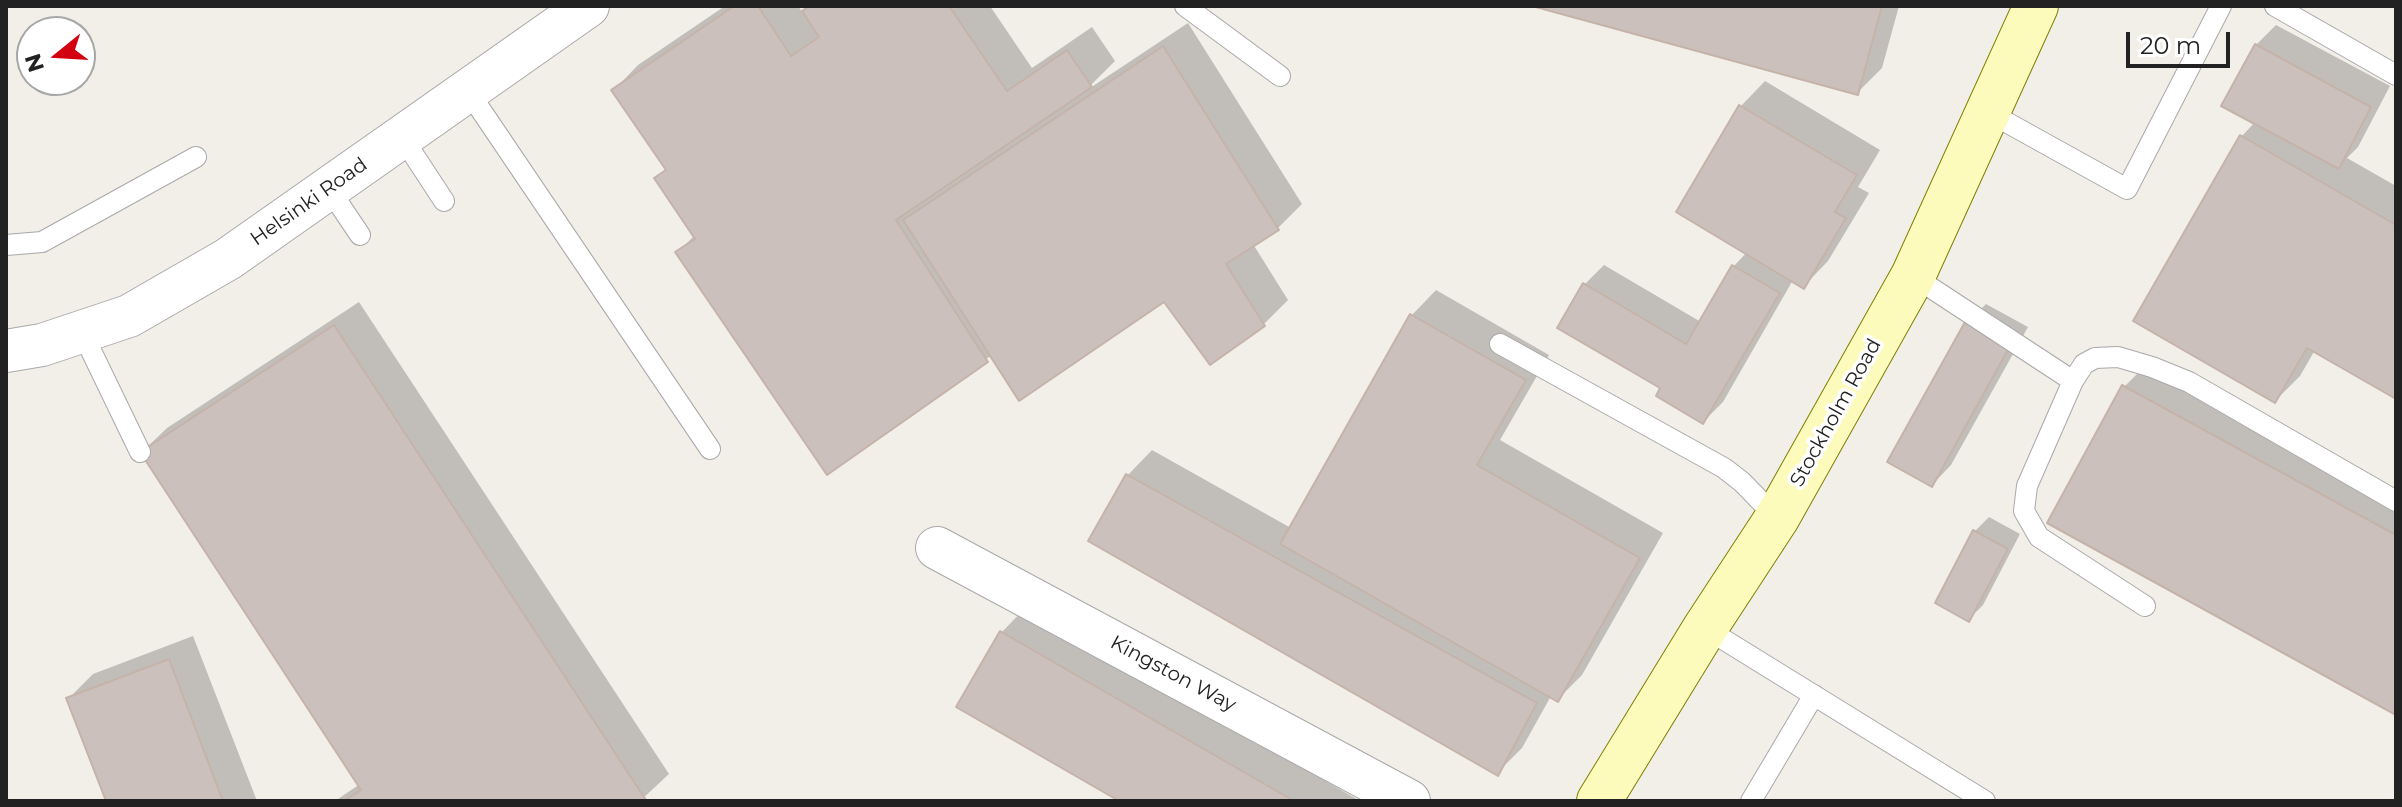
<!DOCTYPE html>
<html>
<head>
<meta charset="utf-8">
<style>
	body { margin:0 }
	#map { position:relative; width:2402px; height:807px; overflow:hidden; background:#f2eee8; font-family:Montserrat,sans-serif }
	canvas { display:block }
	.frame { position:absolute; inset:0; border:8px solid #222; pointer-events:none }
	.north { position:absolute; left:16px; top:16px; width:80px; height:80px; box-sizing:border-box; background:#fff; border:2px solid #a7a7a7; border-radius:50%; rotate:252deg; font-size:22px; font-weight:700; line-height:32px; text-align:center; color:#222 }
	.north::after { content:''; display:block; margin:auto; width:28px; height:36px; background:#d30010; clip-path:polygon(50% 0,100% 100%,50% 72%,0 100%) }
	.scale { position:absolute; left:2126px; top:32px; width:104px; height:36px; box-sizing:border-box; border:4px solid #222; border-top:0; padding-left:10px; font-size:24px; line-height:28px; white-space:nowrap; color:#222; -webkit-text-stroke:6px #fff; paint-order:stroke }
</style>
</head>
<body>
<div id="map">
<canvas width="2402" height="807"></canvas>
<div class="frame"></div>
<div class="north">N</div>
<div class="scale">20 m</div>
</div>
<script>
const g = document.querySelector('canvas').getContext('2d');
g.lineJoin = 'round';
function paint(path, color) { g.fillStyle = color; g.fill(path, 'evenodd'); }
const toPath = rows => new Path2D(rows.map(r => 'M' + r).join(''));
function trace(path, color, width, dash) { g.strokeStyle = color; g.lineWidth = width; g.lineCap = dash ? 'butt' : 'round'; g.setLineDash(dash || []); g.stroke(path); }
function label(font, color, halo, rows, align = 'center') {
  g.font = font + ' Montserrat,sans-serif'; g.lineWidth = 7; g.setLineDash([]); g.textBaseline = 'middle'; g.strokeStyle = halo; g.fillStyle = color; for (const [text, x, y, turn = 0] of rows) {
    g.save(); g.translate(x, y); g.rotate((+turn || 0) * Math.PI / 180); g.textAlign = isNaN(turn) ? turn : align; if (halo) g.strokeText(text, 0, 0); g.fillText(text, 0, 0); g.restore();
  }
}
paint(toPath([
	[725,6,798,6,803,13,810,6,990,6,1032,68,1092,27,1115,61,1089,87,1090,88,1188,23,1302,204,1278,228,1253,244,1288,300,1263,325,1165,299,992,355,828,472,678,252,695,235,656,178,667,168,614,90,638,65],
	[1540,6,1899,6,1882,68,1857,93],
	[2276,25,2390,86,2358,147,2347,158,2396,186,2396,397,2315,350,2300,376,2275,401,2136,320,2242,136,2255,122,2256,45],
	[1765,81,1880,150,1858,187,1869,193,1828,261,1804,286,1793,280,1723,402,1703,422,1663,388,1584,285,1604,265,1701,322,1734,266,1747,252,1678,211,1741,106],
	[1436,290,1549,355,1500,440,1663,533,1582,675,1557,700,1551,696,1522,748,1497,773,1091,540,1128,475,1152,450,1291,528,1412,315],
	[359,302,669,774,640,801,335,801,360,784,142,452,167,428],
	[1986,304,2028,327,1951,465,1932,485,1966,324],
	[2149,362,2396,497,2396,712,2124,387],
	[1989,517,2020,534,1983,605,1969,619,1975,531],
	[1026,607,1360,801,1123,801,1002,632],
	[193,636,257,801,108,801,68,699,93,674]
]), '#0003');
const building = toPath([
	[734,6,758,6,791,56,819,37,802,11,809,6,949,6,1007,91,1067,50,1092,87,896,220,988,362,827,475,675,252,695,239,654,178,666,170,611,90,734,6],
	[1532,6,1882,6,1858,95,1532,6],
	[2255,44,2371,107,2339,169,2221,106,2255,44],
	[1163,46,1279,230,1226,264,1265,326,1210,365,1164,302,1019,401,903,220,1163,46],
	[1739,105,1857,175,1835,212,1846,218,1804,289,1676,212,1739,105],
	[2240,135,2396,225,2396,399,2307,348,2275,403,2133,321,2240,135],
	[1732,265,1780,293,1703,424,1656,396,1660,388,1557,328,1583,283,1686,344,1732,265],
	[1410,314,1526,380,1477,465,1640,558,1558,702,1280,544,1410,314],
	[1965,322,2009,348,1932,487,1887,462,1965,322],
	[334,325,646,800,644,801,344,801,361,790,140,452,334,325],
	[2122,385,2396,535,2396,715,2047,523,2122,385],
	[1126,474,1537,703,1498,776,1088,541,1126,474],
	[1973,530,2008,549,1969,622,1935,603,1973,530],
	[1000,631,1294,801,1119,801,956,707,1000,631],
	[169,659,223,801,106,801,66,698,169,659]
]);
paint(building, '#cbc0bb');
trace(building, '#c5b3a9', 2);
const lane = toPath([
	[1185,6,1280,76],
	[2275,6,2396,75],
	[468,91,710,449],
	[1988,112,2127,189,2221,6],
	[402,137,444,201],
	[329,189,360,235],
	[6,245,42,242,196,157],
	[1913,276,2073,381,2084,364,2095,358,2118,357,2152,367,2189,382,2396,501],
	[82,332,140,452],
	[1500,344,1724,468,1742,482,1777,518],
	[2073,381,2027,486,2024,511,2039,537,2145,606],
	[1705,628,1985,801],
	[1751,801,1814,695]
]);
const street = toPath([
	[6,351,42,345,129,316,228,259,588,6],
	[937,548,1409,801]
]);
const secondary = toPath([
	[1599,801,1705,628,1777,518,1913,276,2036,6]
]);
trace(lane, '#a9a9a9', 22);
trace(street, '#a9a9a9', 44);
trace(secondary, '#7d8100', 46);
trace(lane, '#fff', 20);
trace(street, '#fff', 42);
trace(secondary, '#fdfbbb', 44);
label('20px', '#222', '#fff', [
	["Helsinki Road",309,202,-35],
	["Stockholm Road",1836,413,-61],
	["Kingston Way",1173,674,28]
]);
</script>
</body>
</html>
